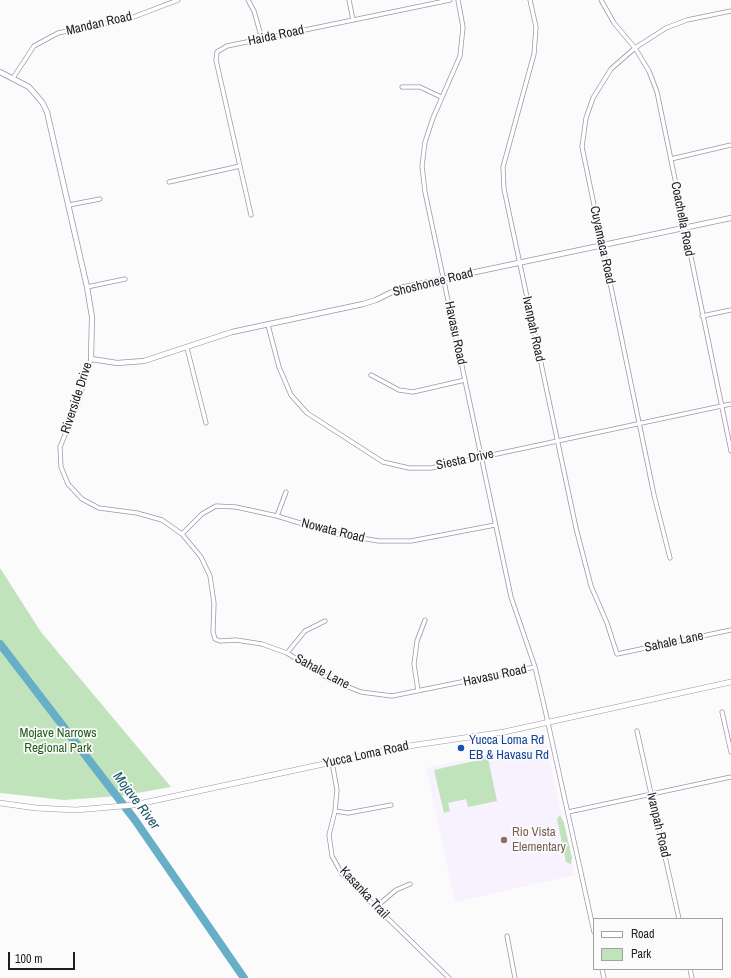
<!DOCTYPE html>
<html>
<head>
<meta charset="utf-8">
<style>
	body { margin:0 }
	#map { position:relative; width:731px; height:978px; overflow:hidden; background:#fbfbfb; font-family:"Archivo Narrow",sans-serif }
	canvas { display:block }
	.legend { position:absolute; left:593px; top:918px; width:130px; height:52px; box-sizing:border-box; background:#fbfbfb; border:1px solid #a3a1a5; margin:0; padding:5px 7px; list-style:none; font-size:12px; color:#201b24 }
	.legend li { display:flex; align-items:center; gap:8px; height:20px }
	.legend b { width:20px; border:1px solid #a3a1a5 }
	.scale { position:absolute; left:8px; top:952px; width:67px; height:18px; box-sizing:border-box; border:2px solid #201b24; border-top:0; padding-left:5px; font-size:12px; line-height:14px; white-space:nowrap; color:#201b24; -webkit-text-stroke:3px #fbfbfb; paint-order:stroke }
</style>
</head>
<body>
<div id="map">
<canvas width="731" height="978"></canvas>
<ul class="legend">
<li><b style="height:5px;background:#fff"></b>Road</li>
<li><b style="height:11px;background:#c0e3bb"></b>Park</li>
</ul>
<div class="scale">100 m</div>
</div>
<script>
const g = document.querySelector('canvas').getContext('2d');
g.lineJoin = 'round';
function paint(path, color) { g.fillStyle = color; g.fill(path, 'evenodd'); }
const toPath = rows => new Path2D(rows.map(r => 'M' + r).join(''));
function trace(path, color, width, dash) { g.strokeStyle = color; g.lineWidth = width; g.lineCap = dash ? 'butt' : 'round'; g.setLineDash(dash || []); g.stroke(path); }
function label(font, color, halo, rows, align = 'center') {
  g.font = font + ' "Archivo Narrow",sans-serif'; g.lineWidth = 3.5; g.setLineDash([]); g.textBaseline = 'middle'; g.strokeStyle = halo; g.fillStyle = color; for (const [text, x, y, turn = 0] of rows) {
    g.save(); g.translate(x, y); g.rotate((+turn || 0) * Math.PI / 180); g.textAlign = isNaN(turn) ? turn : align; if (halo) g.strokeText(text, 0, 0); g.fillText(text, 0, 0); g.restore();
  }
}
paint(toPath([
	[546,744,575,875,455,902,426,768]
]), '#f8f1fe');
paint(toPath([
	[0,568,41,632,171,787,120,796,64,800,0,793],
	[488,758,497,801,468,807,466,799,448,803,450,811,444,813,434,770],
	[560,815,564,823,572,858,571,864,566,862,557,819]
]), '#c0e3bb');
trace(toPath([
	[0,644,135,820,244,978]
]), '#67afc6', 8);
const minor = toPath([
	[248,0,254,11,260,32],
	[349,0,353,20],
	[458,0,463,27,460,56,433,118,425,142,422,166,425,192,511,597,535,667,546,714,594,932],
	[530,0,536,27,534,54,503,167,504,189,576,528,591,586,607,623,617,654,731,630],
	[601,0,614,23,635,48,649,71,657,92,731,451],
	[13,78,34,46,58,33,131,18,178,0],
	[402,87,420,87,441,97],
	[671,159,731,145],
	[169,182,240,166],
	[69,205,100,199],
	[251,215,216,60,217,52,227,46,450,0],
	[87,287,125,279],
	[702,316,731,310],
	[268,325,279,367,291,395,307,413,383,462,409,468,431,468,731,404],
	[187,348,206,423],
	[91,359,77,406,60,447,61,467,68,484,82,499,99,508,137,513,162,520,182,534,201,557,210,576,214,603,213,632,215,639,220,641,236,640,262,644,287,653,331,680,361,692,392,696,535,667],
	[371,375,399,390,413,392,465,380],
	[277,516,286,492],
	[182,534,202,514,216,506,236,507,277,516,336,534,379,541,411,541,495,525],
	[670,558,654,495,582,147,586,118,593,98,611,69,635,48,666,28,687,20,731,11],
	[287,653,305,631,325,621],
	[418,691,414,664,417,641,425,620],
	[722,712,731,752],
	[637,731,679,919],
	[332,762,337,790,335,811,329,835,332,856,342,874,449,978],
	[335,811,348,813,391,805],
	[568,812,731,777],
	[376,907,396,890,410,884],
	[507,936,515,978],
	[602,969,604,978],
	[690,969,692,978]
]);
const tertiary = toPath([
	[0,72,29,87,42,102,47,112,87,287,92,317,91,359,117,363,144,361,232,332,363,304,376,300,400,288,731,218]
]);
const secondary = toPath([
	[0,803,36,808,76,810,134,805,402,747,504,732,731,682]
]);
trace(minor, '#a094ab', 5);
trace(tertiary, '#a094ab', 6);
trace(secondary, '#a094ab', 6);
trace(minor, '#fff', 3.5);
trace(tertiary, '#fff', 4.5);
trace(secondary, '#fff', 5);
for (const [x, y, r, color] of [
	[461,748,4,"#1a4fb4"],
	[504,840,4,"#8d6e63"]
]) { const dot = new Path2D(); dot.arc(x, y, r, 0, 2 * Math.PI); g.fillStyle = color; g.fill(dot); trace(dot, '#fbfbfb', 1.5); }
label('13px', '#201b24', '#fbfbfb', [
	["Mandan Road",99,24,-13],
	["Haida Road",276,36,-12],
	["Coachella Road",682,219,79],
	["Cuyamaca Road",602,245,78],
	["Shoshonee Road",433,283,-14],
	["Ivanpah Road",533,329,78],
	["Havasu Road",455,333,78],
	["Riverside Drive",77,398,-72],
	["Siesta Drive",465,460,-12],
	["Nowata Road",333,531,14],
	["Sahale Lane",674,642,-12],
	["Sahale Lane",322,672,28],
	["Havasu Road",495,676,-12],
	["Yucca Loma Road",366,755,-12],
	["Ivanpah Road",658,825,77],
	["Kasanka Trail",364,893,47]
]);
label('13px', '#265d21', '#fbfbfb', [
	["Mojave Narrows",58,734],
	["Regional Park",58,749]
]);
label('13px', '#164399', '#fbfbfb', [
	["Yucca Loma Rd",469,741],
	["EB & Havasu Rd",469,756]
], 'left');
label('13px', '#785e54', '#fbfbfb', [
	["Rio Vista",512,833],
	["Elementary",512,848]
], 'left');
label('italic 14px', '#195566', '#fbfbfb', [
	["Mojave River",136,801,53]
]);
</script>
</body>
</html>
